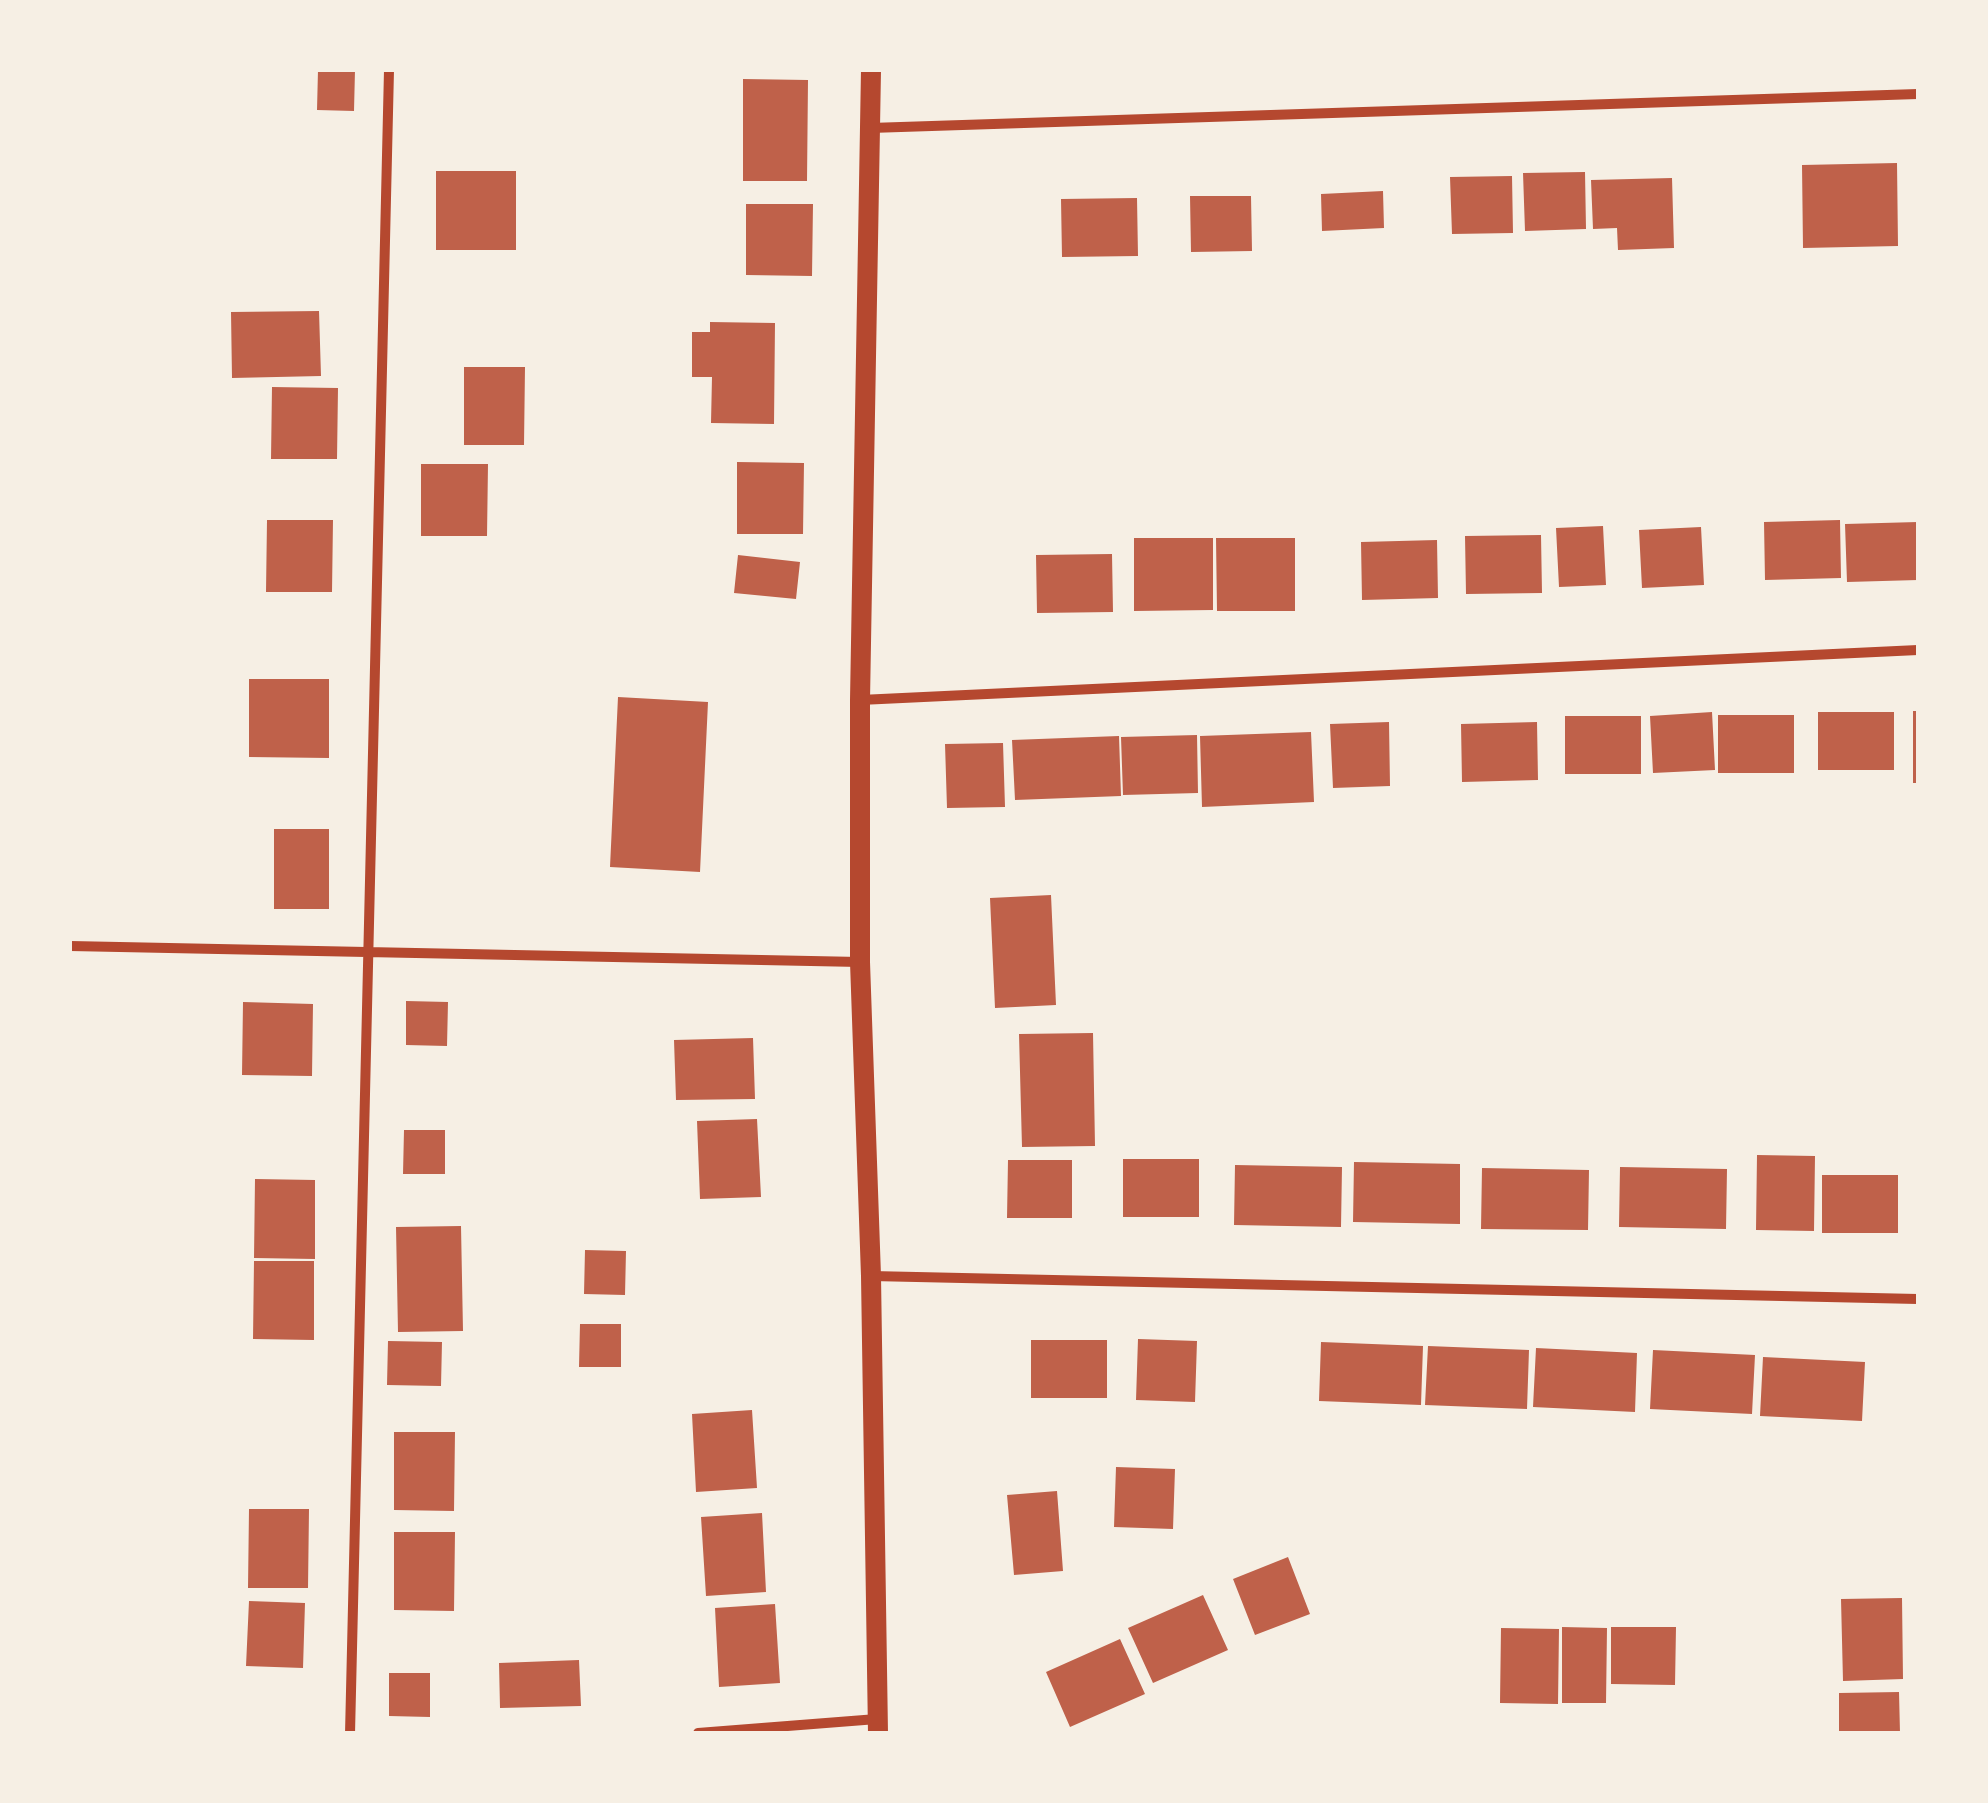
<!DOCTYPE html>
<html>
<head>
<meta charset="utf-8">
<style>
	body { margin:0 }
	#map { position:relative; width:1988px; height:1803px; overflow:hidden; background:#f6efe4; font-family:Barlow,sans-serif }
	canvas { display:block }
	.frame { position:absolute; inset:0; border:72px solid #f6efe4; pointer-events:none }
</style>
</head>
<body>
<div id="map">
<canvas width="1988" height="1803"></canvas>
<div class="frame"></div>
</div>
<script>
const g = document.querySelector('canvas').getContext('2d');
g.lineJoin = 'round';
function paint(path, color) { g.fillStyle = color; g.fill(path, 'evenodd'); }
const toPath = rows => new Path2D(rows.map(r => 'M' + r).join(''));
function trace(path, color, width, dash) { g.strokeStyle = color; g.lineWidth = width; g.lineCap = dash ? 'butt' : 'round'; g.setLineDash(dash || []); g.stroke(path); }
paint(toPath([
	[318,70,355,70,354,111,317,110],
	[743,79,808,80,807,181,743,181],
	[1897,163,1898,246,1803,248,1802,165],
	[436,171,516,171,516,250,436,250],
	[1585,172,1586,229,1525,231,1523,173],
	[1512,176,1513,233,1452,234,1450,177],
	[1672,178,1674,248,1618,250,1617,228,1593,229,1591,180],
	[1383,191,1384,228,1322,231,1321,194],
	[1190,196,1251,196,1252,251,1191,252],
	[1137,198,1138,256,1062,257,1061,199],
	[746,204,813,204,812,276,746,275],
	[319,311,321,376,232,378,231,312],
	[710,322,775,323,774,424,711,423,712,377,692,377,692,332,710,332],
	[464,367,525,367,524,445,464,445],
	[272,387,338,388,337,459,271,459],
	[737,462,804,463,803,534,737,534],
	[421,464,488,464,487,536,421,536],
	[267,520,333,520,332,592,266,592],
	[1840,520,1841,578,1765,580,1764,522],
	[1918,522,1918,580,1847,582,1845,524],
	[1603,526,1606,585,1559,587,1556,528],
	[1701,527,1704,585,1642,588,1639,530],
	[1541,535,1542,593,1466,594,1465,536],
	[1134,538,1213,538,1213,610,1134,611],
	[1216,538,1295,538,1295,611,1217,611],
	[1437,540,1438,598,1362,600,1361,542],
	[1112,554,1113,612,1037,613,1036,555],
	[738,555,800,562,796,599,734,593],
	[249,679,329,679,329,758,249,757],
	[618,697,708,702,700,872,610,867],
	[1913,711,1918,711,1918,783,1913,783],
	[1712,712,1715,770,1653,773,1650,716],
	[1818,712,1894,712,1894,770,1818,770],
	[1718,715,1794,715,1794,773,1718,773],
	[1565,716,1641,716,1641,774,1565,774],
	[1389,722,1390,786,1333,788,1330,724],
	[1537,722,1538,780,1462,782,1461,724],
	[1311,732,1314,802,1202,807,1200,736],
	[1197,735,1198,793,1123,795,1121,737],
	[1119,736,1121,796,1015,800,1012,740],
	[1003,743,1005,807,947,808,945,744],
	[274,829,329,829,329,909,274,909],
	[1051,895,1056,1005,995,1008,990,898],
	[406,1001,448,1002,447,1046,406,1045],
	[243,1002,313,1004,312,1076,242,1075],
	[1093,1033,1095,1146,1022,1147,1019,1034],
	[753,1038,755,1099,676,1100,674,1040],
	[757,1119,761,1197,700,1199,697,1121],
	[404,1130,445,1130,445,1174,403,1174],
	[1757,1155,1815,1156,1814,1231,1756,1230],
	[1123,1159,1199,1159,1199,1217,1123,1217],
	[1008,1160,1072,1160,1072,1218,1007,1218],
	[1354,1162,1460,1164,1460,1224,1353,1222],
	[1235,1165,1342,1167,1341,1227,1234,1225],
	[1620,1167,1727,1169,1726,1229,1619,1227],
	[1482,1168,1589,1170,1588,1230,1481,1229],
	[1822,1175,1898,1175,1898,1233,1822,1233],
	[255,1179,315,1180,315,1259,254,1258],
	[461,1226,463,1331,398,1332,396,1227],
	[585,1250,626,1251,625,1295,584,1294],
	[254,1261,314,1261,314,1340,253,1339],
	[580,1324,621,1324,621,1367,579,1367],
	[1138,1339,1197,1341,1195,1402,1136,1400],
	[1031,1340,1107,1340,1107,1398,1031,1398],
	[388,1341,442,1342,441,1386,387,1385],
	[1321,1342,1423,1346,1421,1405,1319,1401],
	[1428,1346,1529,1350,1527,1409,1425,1405],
	[1536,1348,1637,1353,1635,1412,1533,1407],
	[1653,1350,1755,1355,1752,1414,1650,1409],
	[1763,1357,1865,1362,1862,1421,1760,1416],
	[752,1410,757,1488,696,1492,692,1414],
	[394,1432,455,1432,454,1511,394,1510],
	[1116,1467,1175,1469,1173,1529,1114,1527],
	[1057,1491,1063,1571,1014,1575,1007,1495],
	[249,1509,309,1509,308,1588,248,1588],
	[762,1513,766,1592,706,1596,701,1517],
	[394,1532,455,1532,454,1611,394,1610],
	[1288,1557,1310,1614,1255,1635,1233,1579],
	[1203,1595,1228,1650,1153,1683,1128,1628],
	[1902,1598,1903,1679,1843,1681,1841,1599],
	[249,1601,305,1603,303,1668,246,1666],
	[775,1604,780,1683,719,1687,715,1608],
	[1562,1627,1607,1628,1606,1703,1562,1703],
	[1611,1627,1676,1627,1675,1685,1611,1684],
	[1501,1628,1559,1629,1558,1704,1500,1703],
	[1120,1639,1145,1694,1070,1727,1046,1672],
	[579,1660,581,1706,500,1708,499,1663],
	[389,1673,430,1673,430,1717,389,1716],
	[1899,1692,1900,1733,1839,1733,1839,1693]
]), '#bf614a');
trace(toPath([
	[870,128,1918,94],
	[860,700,1918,650],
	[70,946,860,962],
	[871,1276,1918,1299],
	[350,1733,389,70],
	[698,1733,877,1719]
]), '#b5482f', 10);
trace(toPath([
	[871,70,860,700,860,962,871,1276,878,1733]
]), '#b5482f', 20);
</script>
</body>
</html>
